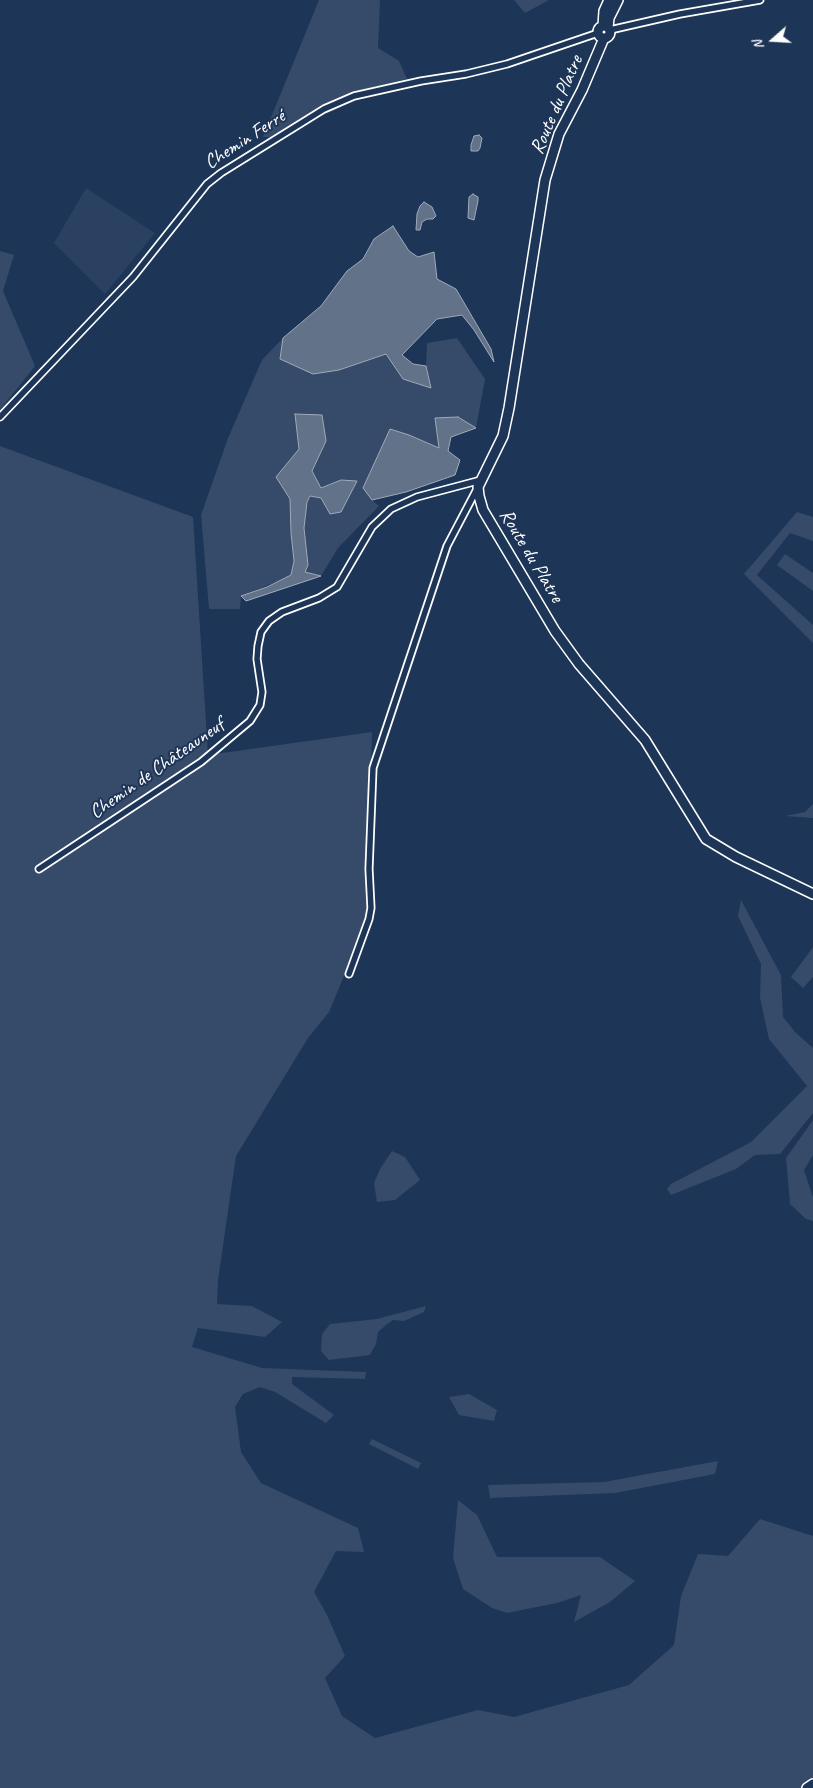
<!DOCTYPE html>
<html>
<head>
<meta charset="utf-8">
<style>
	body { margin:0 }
	#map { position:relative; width:813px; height:1788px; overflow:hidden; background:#1d3557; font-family:Caveat,sans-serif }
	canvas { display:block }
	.north { position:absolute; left:748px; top:15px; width:50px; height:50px; -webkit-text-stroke:4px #1d3557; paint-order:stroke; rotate:251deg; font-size:14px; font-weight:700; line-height:20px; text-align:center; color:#fff }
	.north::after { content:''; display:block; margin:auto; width:18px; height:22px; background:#fff; clip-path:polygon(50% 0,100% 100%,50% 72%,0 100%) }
</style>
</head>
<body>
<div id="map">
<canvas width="813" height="1788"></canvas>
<div class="north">N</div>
</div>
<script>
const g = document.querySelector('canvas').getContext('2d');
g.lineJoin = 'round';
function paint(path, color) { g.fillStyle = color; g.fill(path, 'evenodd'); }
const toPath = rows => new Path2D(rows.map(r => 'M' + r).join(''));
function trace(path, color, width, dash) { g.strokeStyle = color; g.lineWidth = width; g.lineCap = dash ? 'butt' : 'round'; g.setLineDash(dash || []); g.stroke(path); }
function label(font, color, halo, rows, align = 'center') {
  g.font = font + ' Caveat,sans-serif'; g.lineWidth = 4; g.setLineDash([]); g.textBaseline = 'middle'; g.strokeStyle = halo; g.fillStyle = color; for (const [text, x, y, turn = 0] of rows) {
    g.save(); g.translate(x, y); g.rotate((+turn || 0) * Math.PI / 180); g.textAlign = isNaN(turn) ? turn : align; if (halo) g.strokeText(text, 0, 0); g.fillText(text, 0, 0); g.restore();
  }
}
paint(toPath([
	[86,188,155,233,105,294,54,243]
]), '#2a4161');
paint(toPath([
	[319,0,380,0,378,48,399,61,407,79,350,93,341,107,274,137,263,137],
	[514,0,549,0,525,13],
	[0,251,14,255,3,291,35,366,0,410],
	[283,338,280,359,339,370,386,354,403,379,431,388,426,366,427,343,457,338,485,379,476,428,458,417,440,449,409,435,372,500,379,506,338,548,321,576,304,572,308,565,304,528,307,503,310,496,321,498,330,514,341,512,356,481,341,480,321,488,312,471,326,441,299,449,276,477,290,499,291,533,294,561,291,576,241,596,240,609,209,609,201,515,228,438,262,360],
	[0,446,193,517,208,755,372,732,367,921,329,1012,308,1038,236,1156,218,1280,217,1304,252,1306,282,1322,265,1337,198,1328,192,1347,262,1368,366,1372,365,1379,292,1377,292,1384,334,1415,326,1423,275,1392,260,1387,243,1394,235,1407,241,1452,261,1483,358,1528,364,1552,336,1551,314,1592,327,1615,345,1656,325,1678,342,1716,375,1738,478,1710,514,1717,629,1685,674,1645,681,1596,698,1554,728,1556,760,1519,813,1536,813,1788,0,1788],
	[797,512,813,517,813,541,790,533,757,575,813,625,813,643,744,574],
	[785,554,813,573,813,591,777,565],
	[813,804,813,818,785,816,805,812],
	[741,900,781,975,783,1017,796,1033,813,1048,813,1113,780,1154,755,1155,736,1169,671,1195,667,1189,671,1184,751,1142,807,1086,769,1039,760,998,761,964,738,916],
	[813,947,813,977,803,988,791,977],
	[813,1120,813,1155,804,1170,813,1197,813,1221,806,1219,790,1204,786,1158],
	[392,1151,405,1157,420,1180,395,1200,377,1202,374,1183,380,1169],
	[426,1306,424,1312,404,1321,393,1320,386,1325,378,1332,376,1344,370,1355,329,1360,321,1351,322,1334,330,1324,377,1319],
	[469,1394,497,1410,494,1421,459,1415,449,1397],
	[372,1439,421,1463,418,1469,369,1444],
	[718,1461,715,1474,615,1493,490,1498,488,1485,604,1482],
	[458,1500,477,1515,497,1557,600,1557,635,1581,610,1602,574,1622,581,1595,557,1603,507,1613,492,1608,463,1589,453,1558]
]), '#364b69');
const water = toPath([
	[479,135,482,138,480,148,478,151,471,151,471,145,474,136,479,135],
	[473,194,478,197,478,201,474,220,468,218,469,197,473,194],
	[424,202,432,207,436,216,433,219,427,219,422,222,420,230,416,230,417,214,420,206,424,202],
	[393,226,409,251,418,257,434,252,437,279,456,289,491,349,494,362,474,330,462,315,437,319,402,355,413,364,426,366,431,388,403,379,386,354,339,370,313,374,280,359,283,338,321,306,347,271,363,259,374,239,393,226],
	[295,414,322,415,326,441,312,471,321,488,341,480,357,481,341,512,330,514,321,498,310,496,307,502,304,528,308,565,305,572,321,576,246,601,241,596,267,587,291,575,294,561,291,533,290,499,276,477,299,449,295,414],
	[458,417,476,428,451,437,448,451,460,460,455,475,406,492,372,500,363,488,390,429,409,435,439,448,435,418,458,417]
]);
paint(water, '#617289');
trace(water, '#a0aab8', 1);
const street = toPath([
	[610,30,680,14,760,0],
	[0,417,133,277,207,184,221,173,324,109,354,96,421,81,466,74,507,64,598,33],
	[39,869,201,762,250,721,260,705,262,692,257,659,258,646,261,632,269,621,282,612,319,598,337,587,372,527,391,509,417,497,481,480],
	[349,974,369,919,371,908,369,869,373,768,447,546,478,487]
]);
const secondary = toPath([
	[603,26,604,11,609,0],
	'598 32a6 6 0 1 1 12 0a6 6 0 1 1-12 0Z',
	[608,28,609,18,618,0],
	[604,38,582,90,559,134,545,180,509,408,503,436,478,487,479,496,483,510,555,631,579,664,645,740,706,839,736,857,813,894],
	[807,1788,813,1784]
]);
trace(street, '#fff', 9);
trace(secondary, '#fff', 12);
trace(street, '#1d3557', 5.5);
trace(secondary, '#1d3557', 9);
label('20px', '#fff', '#1d3557', [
	["Route du Platre",557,105,-67],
	["Chemin Ferré",245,140,-33],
	["Route du Platre",531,556,59],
	["Chemin de Châteauneuf",157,769,-35]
]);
</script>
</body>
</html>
